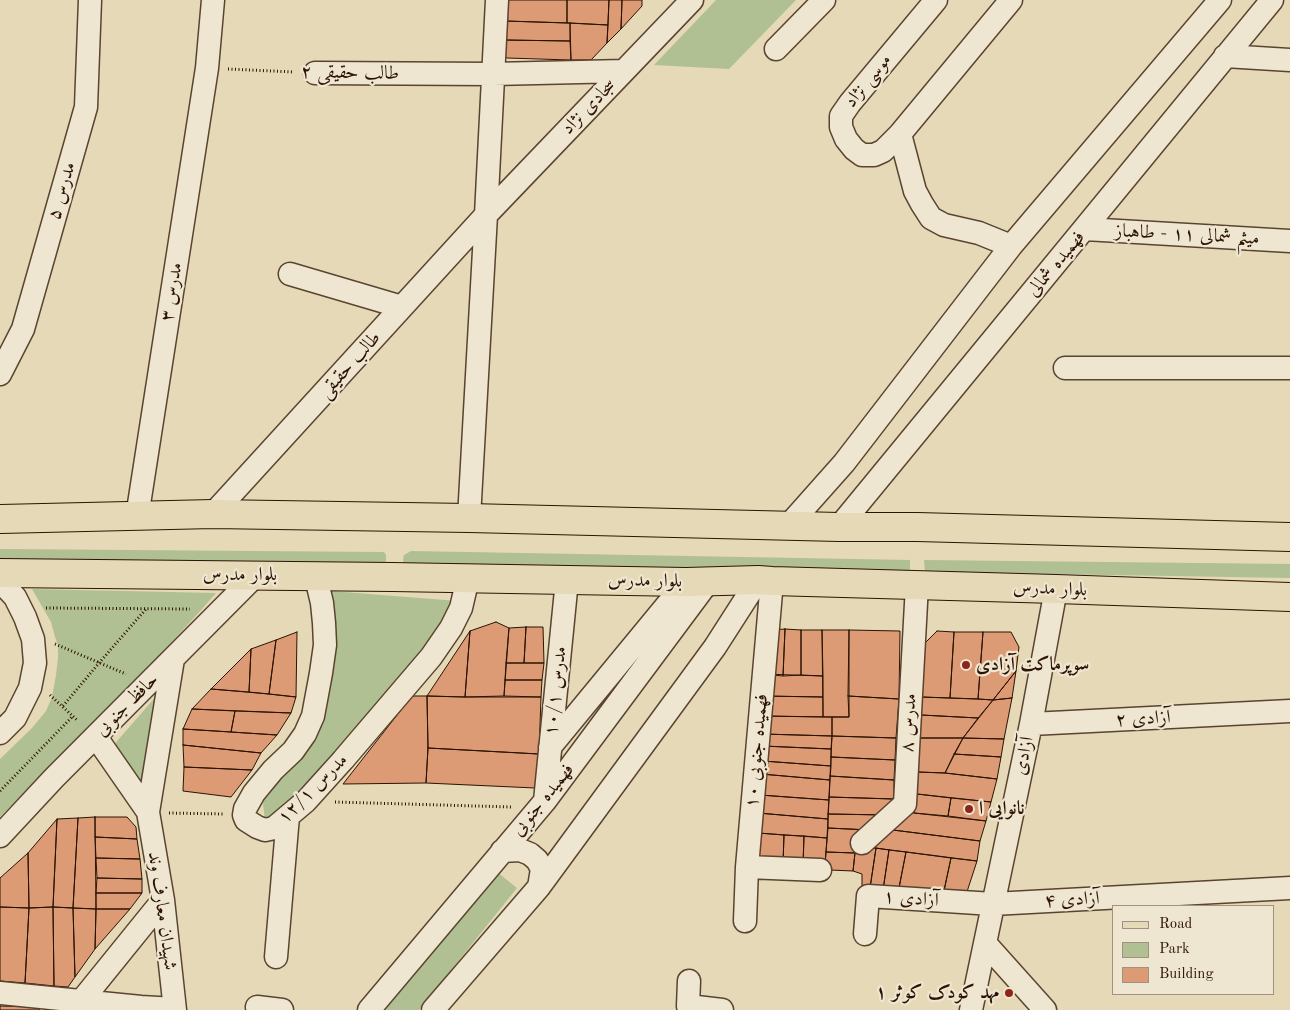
<!DOCTYPE html>
<html>
<head>
<meta charset="utf-8">
<style>
	body { margin:0 }
	#map { position:relative; width:1290px; height:1010px; overflow:hidden; background:#e5d9b7; font-family:"Old Standard TT",serif }
	canvas { display:block }
	.legend { position:absolute; left:1112px; top:905px; width:162px; height:90px; box-sizing:border-box; background:#eee6d0; border:1px solid #a0927e; margin:0; padding:6px 9px; list-style:none; font-size:15px; color:#2c1303 }
	.legend li { display:flex; align-items:center; gap:10px; height:25px }
	.legend b { width:25px; border:1px solid #a0927e }
</style>
</head>
<body>
<div id="map">
<canvas width="1290" height="1010"></canvas>
<ul class="legend">
<li><b style="height:6px;background:#e5d9b7"></b>Road</li>
<li><b style="height:14px;background:#b0c092"></b>Park</li>
<li><b style="height:14px;background:#dc9a75"></b>Building</li>
</ul>
</div>
<script>
const g = document.querySelector('canvas').getContext('2d');
g.lineJoin = 'round';
function paint(path, color) { g.fillStyle = color; g.fill(path, 'evenodd'); }
const toPath = rows => new Path2D(rows.map(r => 'M' + r).join(''));
function trace(path, color, width, dash) { g.strokeStyle = color; g.lineWidth = width; g.lineCap = dash ? 'butt' : 'round'; g.setLineDash(dash || []); g.stroke(path); }
function label(font, color, halo, rows, align = 'center') {
  g.font = font + ' "Old Standard TT",Amiri,serif'; g.lineWidth = 4.5; g.setLineDash([]); g.textBaseline = 'middle'; g.strokeStyle = halo; g.fillStyle = color; for (const [text, x, y, turn = 0] of rows) {
    g.save(); g.translate(x, y); g.rotate((+turn || 0) * Math.PI / 180); g.textAlign = isNaN(turn) ? turn : align; if (halo) g.strokeText(text, 0, 0); g.fillText(text, 0, 0); g.restore();
  }
}
paint(toPath([
	[716,0,796,0,729,69,654,65],
	[0,549,384,552,386,555,386,560,385,564,0,561],
	[411,551,910,560,910,573,405,566,403,560,404,555],
	[924,560,1290,564,1290,578,925,572],
	[32,589,216,593,202,609,138,679,87,729,0,817,0,759,32,728,46,711,52,697,56,675,58,658,58,645,55,637,51,622],
	[331,591,458,601,423,654,275,820,265,820,263,804,265,794,289,762,333,617],
	[159,693,144,781,137,782,111,748],
	[497,872,517,888,419,1010,385,1010]
]), '#b0c092');
const building = toPath([
	[506,0,567,0,567,23,505,21,506,0],
	[567,0,609,0,608,25,567,23,567,0],
	[609,0,622,0,621,29,607,43,609,0],
	[622,0,642,0,642,6,621,29,622,0],
	[505,21,570,23,570,41,504,40,505,21],
	[570,23,608,25,607,43,591,60,571,60,570,23],
	[504,40,570,41,571,60,507,58,504,55,504,40],
	[496,622,509,628,504,696,465,697,470,631,496,622],
	[526,627,543,627,544,663,524,663,526,627],
	[526,627,524,663,506,663,509,628,526,627],
	[785,629,801,630,801,675,783,676,785,629],
	[785,629,783,676,763,674,771,630,785,629],
	[801,630,822,630,823,676,801,675,801,630],
	[822,630,849,630,849,717,823,717,822,630],
	[849,630,900,631,899,699,848,696,849,630],
	[470,631,465,697,427,696,470,631],
	[937,631,954,632,950,698,921,697,924,644,937,631],
	[297,632,296,697,269,694,276,640,297,632],
	[954,632,983,632,978,699,950,698,954,632],
	[983,632,1011,632,1019,647,1016,671,993,700,978,699,983,632],
	[276,640,269,694,249,692,251,649,276,640],
	[251,649,249,692,211,689,251,649],
	[506,663,544,663,542,680,505,680,506,663],
	[1016,671,1012,698,993,700,1016,671],
	[763,674,823,676,823,697,763,696,763,674],
	[505,680,542,680,541,697,504,696,505,680],
	[211,689,269,694,296,697,291,713,192,709,211,689],
	[412,696,427,696,428,748,426,783,343,784,412,696],
	[427,696,465,697,541,697,539,754,428,748,427,696],
	[763,696,823,697,823,717,763,716,763,696],
	[848,696,899,699,896,738,832,736,832,717,849,717,848,696],
	[921,697,978,699,993,700,978,718,921,715,921,697],
	[1012,698,1004,739,963,738,993,700,1012,698],
	[192,709,235,711,231,732,183,729,192,709],
	[235,711,291,713,277,735,231,732,235,711],
	[921,715,978,718,963,738,919,738,921,715],
	[763,716,832,717,832,736,763,734,763,716],
	[183,729,231,732,277,735,261,753,183,745,183,729],
	[763,734,832,736,831,749,763,746,763,734],
	[832,736,896,738,895,760,831,757,832,736],
	[919,738,963,738,945,773,918,772,919,738],
	[963,738,1004,739,1001,757,954,754,963,738],
	[183,745,261,753,252,770,184,767,183,745],
	[763,746,831,749,831,766,763,761,763,746],
	[428,748,539,754,535,788,426,783,428,748],
	[954,754,1001,757,997,779,945,773,954,754],
	[831,757,895,760,894,780,830,776,831,757],
	[763,761,831,766,830,780,761,774,763,761],
	[184,767,252,770,231,797,183,791,184,767],
	[918,772,945,773,997,779,991,802,917,794,918,772],
	[761,774,830,780,829,800,760,795,761,774],
	[830,776,894,780,894,799,829,797,830,776],
	[917,794,951,798,948,816,914,813,917,794],
	[760,795,829,800,828,819,758,813,760,795],
	[829,797,894,799,887,815,828,814,829,797],
	[951,798,991,802,986,821,948,816,951,798],
	[904,812,914,813,986,821,980,841,885,829,904,812],
	[758,813,828,819,827,838,758,833,758,813],
	[828,814,887,815,869,830,828,828,828,814],
	[95,817,96,909,73,908,78,818,95,817],
	[95,817,127,817,136,827,137,839,95,837,95,817],
	[78,818,73,908,53,907,57,819,78,818],
	[57,819,53,907,29,908,28,853,57,819],
	[828,828,869,830,858,841,855,853,826,852,828,828],
	[885,829,980,841,977,861,867,847,885,829],
	[758,833,784,835,783,864,756,862,758,833],
	[784,835,804,836,803,865,783,864,784,835],
	[804,836,827,838,825,865,803,865,804,836],
	[95,837,137,839,140,859,96,858,95,837],
	[856,846,876,848,870,888,862,886,862,874,853,871,855,853,856,846],
	[876,848,889,850,883,890,870,888,876,848],
	[889,850,906,852,898,893,883,890,889,850],
	[826,852,855,853,853,871,830,870,825,865,826,852],
	[906,852,951,858,942,900,898,893,906,852],
	[28,853,29,908,0,907,0,878,28,853],
	[96,858,140,859,142,879,97,878,96,858],
	[951,858,977,861,963,904,942,900,951,858],
	[97,878,142,879,142,893,96,893,97,878],
	[96,893,142,893,130,909,96,909,96,893],
	[0,907,29,908,25,983,0,981,0,907],
	[53,907,54,986,25,983,29,908,53,907],
	[53,907,73,908,75,977,68,987,54,986,53,907],
	[73,908,96,909,95,949,75,977,73,908],
	[96,909,130,909,95,949,96,909],
	[0,1006,41,1007,39,1010,0,1010,0,1006]
]);
paint(building, '#dc9a75');
trace(building, '#2c1303', 1);
const minor = toPath([
	[936,0,850,103,841,116,841,127,846,139,854,149,862,155,874,155,883,151,900,134,1011,0],
	[776,49,824,0],
	[1225,56,1290,60],
	[315,73,493,74,624,71],
	[900,134,915,191,922,204,931,218,944,225,979,233,1011,246],
	[1085,229,1290,241],
	[290,274,402,307],
	[1065,368,1290,368],
	[0,374,23,329,86,107,90,0],
	[213,514,486,215,692,0],
	[137,517,207,68,213,0],
	[469,518,486,215,497,0],
	[788,526,844,463,1011,246,1220,0],
	[839,527,1272,0],
	[313,576,318,586,322,603,324,623,325,645,321,673,313,716,305,734,293,751,273,770,254,793,245,809,244,815,246,820,257,827,265,830,274,828,306,801,343,760,431,657,451,628,461,608,468,578],
	[0,581,15,597,25,617,33,639,35,663,30,688,15,718,0,733],
	[173,659,148,812,163,900,175,1010],
	[1031,724,1290,711],
	[96,737,148,812],
	[550,747,686,582],
	[545,801,567,580],
	[0,836,54,778,256,575],
	[862,843,905,804,917,585],
	[502,851,520,850,530,854,537,860,542,869,539,887],
	[747,867,820,870],
	[745,921,747,867,772,581],
	[865,934,868,896,993,904,1290,888],
	[985,943,1045,1010],
	[276,957,288,816],
	[689,981,688,1006,722,1010],
	[0,993,141,1007,175,1009],
	[257,1007,282,1010],
	[74,1010,163,900],
	[369,1010,545,801,708,582],
	[433,1010,539,887,715,647,758,580],
	[971,1010,1031,724,1056,589]
]);
const major = toPath([
	[0,519,213,514,469,518,839,527,917,527,1290,537],
	[0,573,392,577,686,582,758,580,772,581,1056,589,1290,597]
]);
trace(minor, '#5a4430', 25);
trace(major, '#2c1303', 30);
trace(toPath([
	[228,69,294,72],
	[46,608,190,609],
	[55,644,126,674],
	[50,695,78,721],
	[63,706,99,663,146,609],
	[0,791,73,716],
	[335,802,511,807],
	[169,813,223,814]
]), '#2c1303', 3, [1, 2.5]);
trace(minor, '#eee6d0', 22);
trace(major, '#e5d9b7', 28);
for (const [x, y, r, color] of [
	[966,665,5,"#8f2418"],
	[969,809,5,"#8f2418"],
	[1009,993,5,"#8f2418"]
]) { const dot = new Path2D(); dot.arc(x, y, r, 0, 2 * Math.PI); g.fillStyle = color; g.fill(dot); trace(dot, '#eee6d0', 2); }
label('19px', '#2c1303', '#eee6d0', [
	["طالب حقیقی ۲",350,73,1],
	["موسی نژاد",868,81,-51],
	["سجادی نژاد",589,107,-46],
	["مدرس ۵",62,191,-74],
	["میثم شمالی ۱۱ - طاهباز",1187,235,3],
	["فهمیده شمالی",1056,264,-50],
	["مدرس ۳",172,292,-81],
	["طالب حقیقی",350,365,-48],
	["بلوار مدرس",240,575],
	["بلوار مدرس",645,581,1],
	["بلوار مدرس",1050,589,2],
	["مدرس ۱۰/۱",556,691,-84],
	["حافظ جنوبی",127,705,-45],
	["آزادی ۲",1143,719,-3],
	["مدرس ۸",909,723,-87],
	["فهمیده جنوبی ۱۰",757,751,-85],
	["آزادی",1024,756,-78],
	["مدرس ۱۲/۱",313,789,-45],
	["فهمیده جنوبی",543,800,-51],
	["آزادی ۱",911,899,4],
	["آزادی ۴",1072,900,-3],
	["شهیدان معارف وند",162,911,82]
]);
label('bold 19px', '#2c1303', '#eee6d0', [
	["سوپرماکت آزادی",976,665],
	["نانوایی ا",979,809],
	["مهد کودک کوثر ۱",999,993,"right"]
], 'left');
</script>
</body>
</html>
